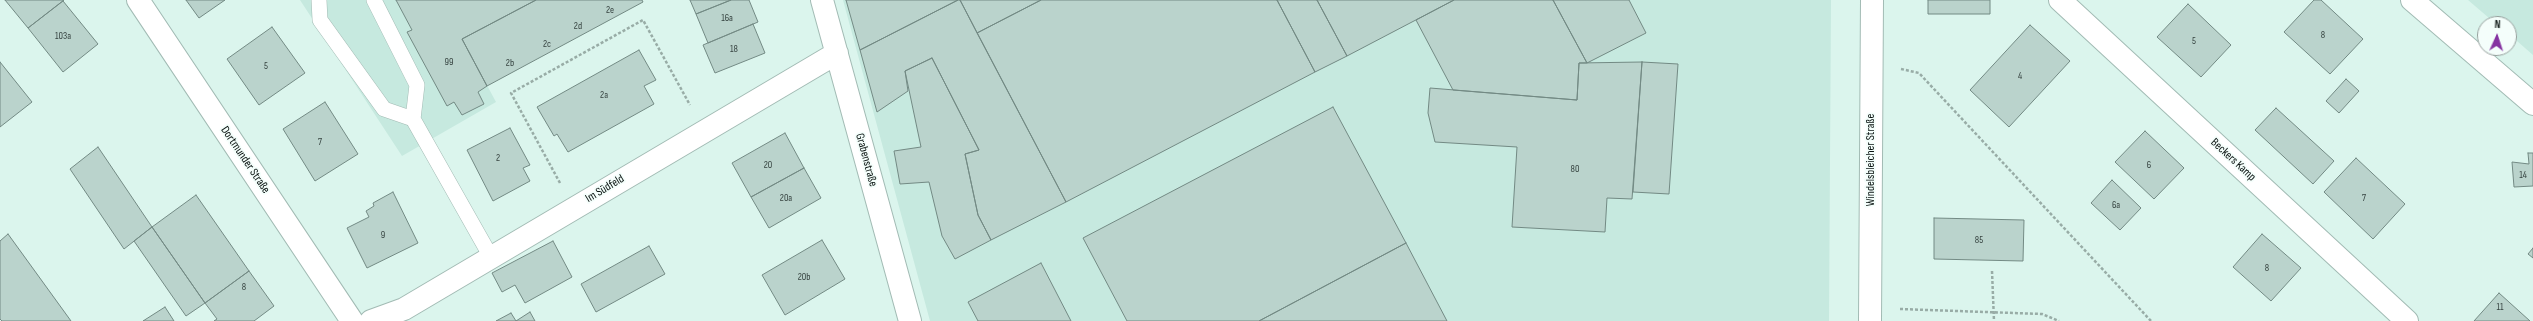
<!DOCTYPE html>
<html>
<head>
<meta charset="utf-8">
<style>
	body { margin:0 }
	#map { position:relative; width:2533px; height:321px; overflow:hidden; background:#dbf5ed; font-family:"Sofia Sans Condensed",sans-serif }
	canvas { display:block }
	.north { position:absolute; left:2477px; top:16px; width:40px; height:40px; box-sizing:border-box; background:#f4fefb; border:1px solid #96a09d; border-radius:50%; rotate:3deg; font-size:11px; font-weight:700; line-height:16px; text-align:center; color:#0a1311 }
	.north::after { content:''; display:block; margin:auto; width:14px; height:18px; background:#8532a1; clip-path:polygon(50% 0,100% 100%,50% 72%,0 100%) }
</style>
</head>
<body>
<div id="map">
<canvas width="2533" height="321"></canvas>
<div class="north">N</div>
</div>
<script>
const g = document.querySelector('canvas').getContext('2d');
g.lineJoin = 'round';
function paint(path, color) { g.fillStyle = color; g.fill(path, 'evenodd'); }
const toPath = rows => new Path2D(rows.map(r => 'M' + r).join(''));
function trace(path, color, width, dash) { g.strokeStyle = color; g.lineWidth = width; g.lineCap = dash ? 'butt' : 'round'; g.setLineDash(dash || []); g.stroke(path); }
function label(font, color, halo, rows, align = 'center') {
  g.font = font + ' "Sofia Sans Condensed",sans-serif'; g.lineWidth = 3.5; g.setLineDash([]); g.textBaseline = 'middle'; g.strokeStyle = halo; g.fillStyle = color; for (const [text, x, y, turn = 0] of rows) {
    g.save(); g.translate(x, y); g.rotate((+turn || 0) * Math.PI / 180); g.textAlign = isNaN(turn) ? turn : align; if (halo) g.strokeText(text, 0, 0); g.fillText(text, 0, 0); g.restore();
  }
}
paint(toPath([
	[300,0,536,0,462,39,496,102,402,156],
	[843,0,1831,0,1829,321,930,321],
	[2468,0,2533,0,2533,55,2509,34,2509,24,2496,24]
]), '#c6e9df');
const building = toPath([
	[5,0,64,0,28,28,5,0],
	[186,0,225,0,199,18,186,0],
	[396,0,536,0,462,39,487,86,478,92,484,104,462,115,454,102,447,106,407,32,412,30,396,0],
	[536,0,642,0,643,2,487,86,462,39,536,0],
	[690,0,731,0,696,14,690,0],
	[731,0,749,0,758,22,708,43,696,14,731,0],
	[846,0,958,0,860,50,846,0],
	[958,0,960,0,1066,202,991,240,978,215,965,154,979,150,932,58,905,71,908,91,877,112,860,50,958,0],
	[960,0,1041,0,977,33,960,0],
	[1041,0,1277,0,1315,72,1066,202,977,33,1041,0],
	[1277,0,1317,0,1347,56,1315,72,1277,0],
	[1317,0,1454,0,1347,56,1317,0],
	[1454,0,1553,0,1587,63,1579,63,1577,100,1453,90,1416,20,1454,0],
	[1553,0,1629,0,1646,33,1587,63,1553,0],
	[1928,0,1990,0,1990,14,1928,14,1928,0],
	[2314,0,2321,0,2363,39,2330,74,2284,32,2314,0],
	[63,1,98,44,63,72,28,28,63,1],
	[2188,4,2231,45,2201,77,2157,37,2188,4],
	[753,24,765,53,715,73,703,45,753,24],
	[2030,25,2070,61,2009,127,1970,90,2030,25],
	[272,27,305,73,259,105,227,59,272,27],
	[639,50,656,80,644,86,654,104,568,152,557,134,554,136,537,107,639,50],
	[932,58,979,150,965,154,978,215,991,240,955,259,942,236,929,182,900,184,894,151,921,147,905,71,932,58],
	[0,62,32,102,0,127,0,62],
	[1642,62,1632,199,1607,198,1605,232,1512,227,1517,147,1435,142,1428,113,1430,88,1577,100,1579,63,1642,62],
	[1642,62,1678,64,1669,194,1633,192,1642,62],
	[2346,79,2359,91,2339,113,2326,101,2346,79],
	[325,102,358,154,315,181,283,129,325,102],
	[1333,107,1406,243,1259,321,1127,321,1083,238,1333,107],
	[2276,108,2334,161,2313,184,2255,130,2276,108],
	[510,128,530,165,523,168,530,181,493,201,467,150,510,128],
	[2145,131,2184,168,2154,199,2115,162,2145,131],
	[785,133,804,168,751,197,732,163,785,133],
	[98,147,152,227,124,249,70,169,98,147],
	[2528,153,2533,153,2533,186,2514,187,2512,162,2529,164,2528,153],
	[2356,158,2405,204,2373,239,2324,192,2356,158],
	[804,168,821,198,769,228,751,197,804,168],
	[2112,180,2141,208,2120,230,2091,203,2112,180],
	[393,192,418,243,367,268,347,228,369,217,366,211,374,206,373,203,393,192],
	[196,195,249,271,205,303,152,227,196,195],
	[1934,218,2024,220,2023,261,1934,259,1934,218],
	[152,227,205,303,186,316,134,241,152,227],
	[8,234,71,321,2,321,0,319,0,241,8,234],
	[2262,234,2301,268,2271,301,2233,267,2262,234],
	[822,240,845,279,785,315,762,275,822,240],
	[553,241,572,277,525,303,515,285,502,292,492,273,553,241],
	[1406,243,1447,321,1259,321,1406,243],
	[649,246,665,274,596,312,581,284,649,246],
	[2533,248,2533,258,2528,254,2533,248],
	[1041,263,1071,321,978,321,968,302,1041,263],
	[249,271,274,306,254,321,214,321,217,319,205,303,249,271],
	[2499,293,2530,321,2474,321,2499,293],
	[165,307,174,321,143,321,165,307],
	[530,312,535,321,516,321,530,312],
	[511,313,516,321,496,321,511,313]
]);
paint(building, '#bad3cc');
trace(building, '#738a84', 1);
const lane = toPath([
	[319,0,320,20,384,109,413,119],
	[374,0,417,85,413,119,491,257]
]);
const street = toPath([
	[138,0,352,321],
	[822,0,910,321],
	[2060,0,2407,321],
	[2412,0,2533,104],
	[371,321,404,309,837,53],
	[1870,321,1872,0]
]);
trace(lane, '#a2bbb4', 16);
trace(street, '#a2bbb4', 24);
trace(toPath([
	[1901,69,1919,73,2151,321],
	[560,183,511,93,643,20,690,105],
	[1992,271,1994,321],
	[1900,309,2042,314,2059,321]
]), '#98aca6', 2.5, [3, 2]);
trace(lane, '#fff', 15);
trace(street, '#fff', 22);
label('10px', '#364340', null, [
	["2e",610,10],
	["16a",727,18],
	["2d",578,26],
	["8",2323,35],
	["103a",63,36],
	["5",2194,41],
	["2c",547,44],
	["18",734,49],
	["99",449,62],
	["2b",510,63],
	["5",266,66],
	["4",2020,76],
	["2a",604,95],
	["7",320,142],
	["2",498,158],
	["20",768,165],
	["6",2149,165],
	["80",1575,169],
	["14",2523,175],
	["20a",786,198],
	["7",2364,198],
	["6a",2116,205],
	["9",383,235],
	["85",1979,240],
	["8",2267,268],
	["20b",804,277],
	["8",244,287],
	["11",2500,307]
]);
label('12px', '#0a1311', '#f4fefb', [
	["Dortmunder Straße",245,160,56],
	["Grabenstraße",866,160,75],
	["Windelsbleicher Straße",1871,160,-90],
	["Beckers Kamp",2233,160,43],
	["Im Südfeld",605,189,-31]
]);
</script>
</body>
</html>
